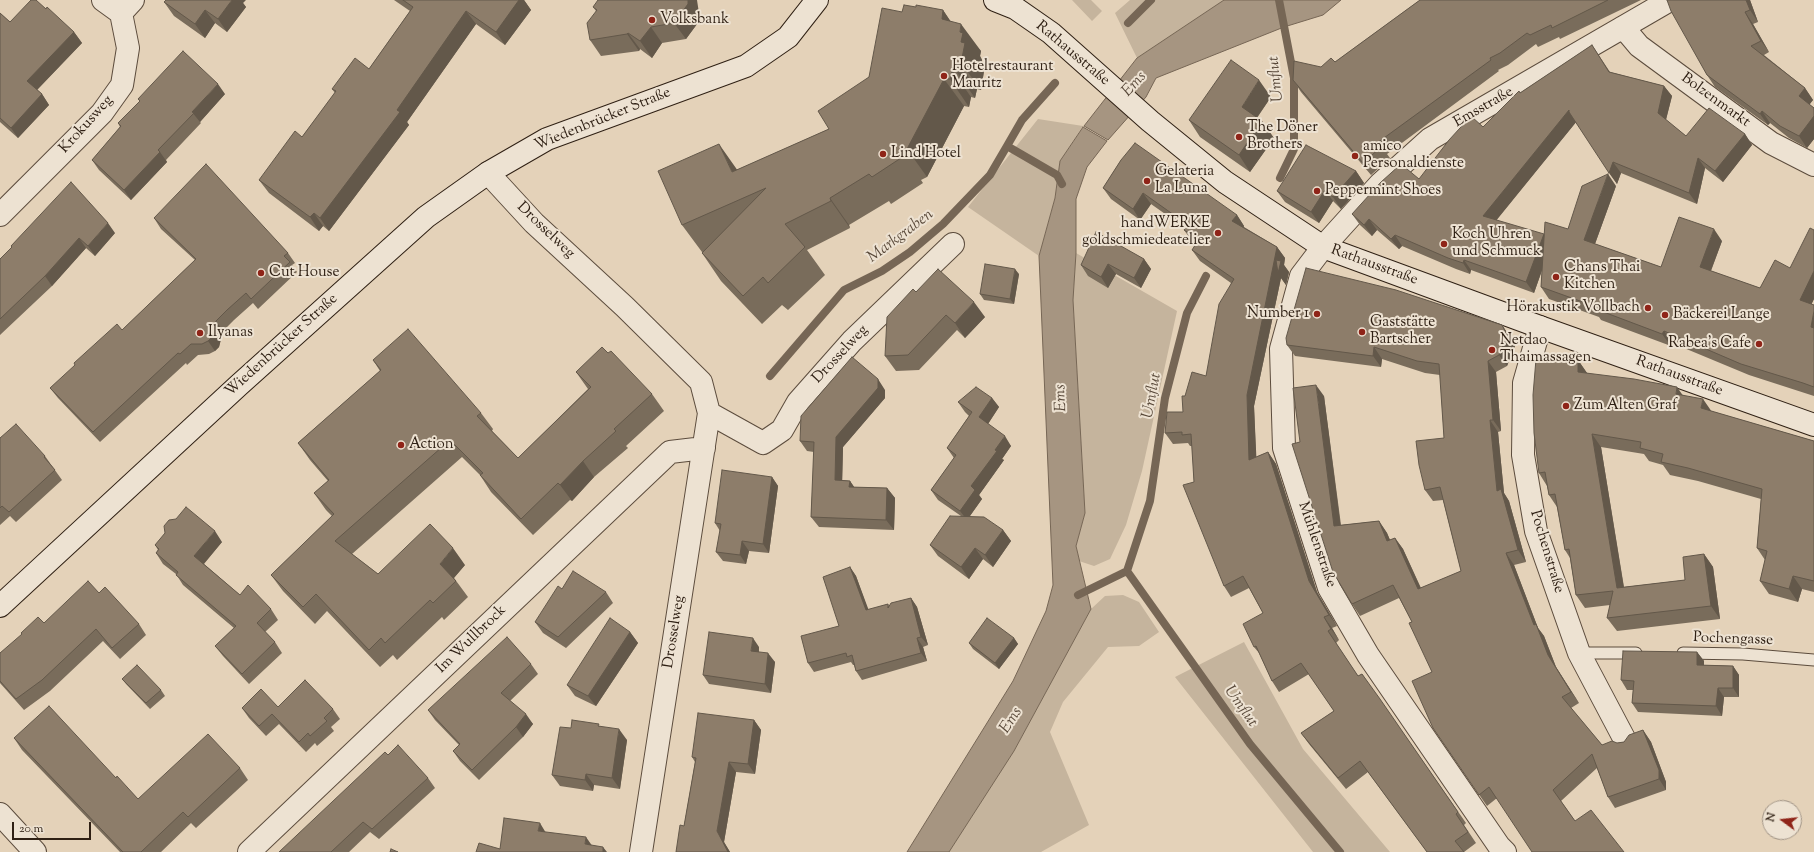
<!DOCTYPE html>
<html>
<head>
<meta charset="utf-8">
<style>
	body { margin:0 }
	#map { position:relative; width:1814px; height:852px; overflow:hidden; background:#e4d2b9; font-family:"Sorts Mill Goudy",serif }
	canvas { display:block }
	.north { position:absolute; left:1762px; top:800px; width:40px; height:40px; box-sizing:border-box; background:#ede2d2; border:1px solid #a19486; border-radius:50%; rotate:285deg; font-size:11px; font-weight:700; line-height:16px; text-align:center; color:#2f2014 }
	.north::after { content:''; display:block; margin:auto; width:14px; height:18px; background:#8f2418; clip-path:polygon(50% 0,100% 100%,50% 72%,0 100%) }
	.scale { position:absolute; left:12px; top:822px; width:79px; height:18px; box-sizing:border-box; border:2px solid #2f2014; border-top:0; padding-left:5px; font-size:12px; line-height:14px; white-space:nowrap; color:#2f2014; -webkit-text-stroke:3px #ede2d2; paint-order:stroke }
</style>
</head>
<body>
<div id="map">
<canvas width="1814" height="852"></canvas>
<div class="north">N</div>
<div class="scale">20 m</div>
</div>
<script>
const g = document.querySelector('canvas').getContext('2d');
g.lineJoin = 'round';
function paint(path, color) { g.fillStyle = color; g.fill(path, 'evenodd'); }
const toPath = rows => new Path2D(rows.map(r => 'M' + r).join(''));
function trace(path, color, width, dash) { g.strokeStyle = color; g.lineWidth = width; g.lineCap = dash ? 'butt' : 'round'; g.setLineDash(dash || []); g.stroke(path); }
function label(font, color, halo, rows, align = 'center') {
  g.font = font + ' "Sorts Mill Goudy",serif'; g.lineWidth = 4; g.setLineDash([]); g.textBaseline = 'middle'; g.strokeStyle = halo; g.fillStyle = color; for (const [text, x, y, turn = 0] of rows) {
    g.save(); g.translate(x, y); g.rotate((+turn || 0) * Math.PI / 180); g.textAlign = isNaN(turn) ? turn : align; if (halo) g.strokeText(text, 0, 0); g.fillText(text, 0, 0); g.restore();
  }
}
paint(toPath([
	[1072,0,1091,0,1102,11,1092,21],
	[1130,0,1224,0,1137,58,1115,13],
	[1038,119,1083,126,1060,161,1055,198,1039,256,968,207],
	[1076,253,1177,311,1142,471,1126,525,1110,559,1094,566,1079,561,1076,546,1085,513,1073,300],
	[1123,595,1139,602,1159,632,1139,646,1108,647,1063,702,1050,732,1089,825,1041,852,949,852,1014,751,1091,609,1105,596],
	[1244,642,1303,749,1390,852,1313,852,1175,677]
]), '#c5b49d');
const water = toPath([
	[1224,0,1341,0,1323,15,1284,27,1156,78,1146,97,1108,140,1084,126,1137,58,1224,0],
	[1083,127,1107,141,1087,167,1076,199,1076,253,1073,300,1085,513,1076,546,1091,609,1014,751,949,852,907,852,1013,681,1046,611,1053,585,1039,256,1055,198,1060,161,1083,127]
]);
paint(water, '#a69581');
trace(water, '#766655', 1);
trace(toPath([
	[1279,0,1294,78,1294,149,1280,178],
	[1128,23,1151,0],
	[1055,83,1022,120,1007,146,1057,175,1062,184],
	[770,376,844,290,882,271,910,252,943,224,990,175,1007,146],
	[1127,571,1150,501,1165,398,1187,313,1206,276],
	[1078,595,1127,571,1250,744,1340,852]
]), '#766655', 8);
const lane = toPath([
	[1579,653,1636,653],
	[1683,653,1743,654,1814,660]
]);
const street = toPath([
	[121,13,133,0],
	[1623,27,1639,46,1771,143,1814,165],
	[488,173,534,223,625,307,701,382,709,413,641,852],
	[0,215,102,113,122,85,128,48,121,13,103,0],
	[1540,327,1524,383,1523,455,1536,531,1579,653,1626,742],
	[709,413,763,443,782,430,798,402,852,341,953,244],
	[0,814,35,852],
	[249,852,670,452,704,448],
	[1505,852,1499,846,1368,655,1329,588,1284,448,1281,349,1301,276,1323,247,1380,184,1430,139,1670,0]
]);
const secondary = toPath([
	[995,0,1015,8,1051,33,1150,121,1225,182,1323,247,1540,327,1814,425],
	[0,606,239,385,426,217,488,173,547,139,746,66,788,37,817,0]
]);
trace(lane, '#5c4c3d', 13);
trace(street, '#5c4c3d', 24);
trace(secondary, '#2f2014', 24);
trace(lane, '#ede2d2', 11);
trace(street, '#ede2d2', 22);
trace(secondary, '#ede2d2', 22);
paint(toPath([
	[394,0,524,0,531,10,505,45,476,24,407,122,409,125,329,231,323,226,319,231,269,193,259,180,302,137,335,93,332,89,369,69,410,11],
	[1420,0,1641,0,1560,39,1559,37,1538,47,1536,44,1508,65,1498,70,1499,71,1387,154,1390,158,1371,175,1301,92,1293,80,1321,67,1335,62],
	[1667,0,1750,0,1758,22,1753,24,1769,52,1764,55,1805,88,1813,100,1809,104,1814,108,1814,139,1807,148,1789,138,1770,123,1768,125,1715,87,1707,75],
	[164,2,243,3,246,7,227,32,215,23,205,38,174,16],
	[593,7,700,20,686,39,662,43,652,58,640,49,639,51,601,56,590,40,596,11],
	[916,7,943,10,950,21,981,51,980,56,982,60,981,66,984,71,981,90,977,89,975,98,971,97,969,107,964,106,927,177,921,180,923,183,891,204,889,201,849,225,850,228,807,250,825,275,788,310,782,305,762,324,721,281,702,253,704,252,702,252,682,225,737,170,829,129,869,77,902,12],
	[46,9,74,32,82,43,37,90,42,94,49,105,18,138,0,122,0,13,10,22],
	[1592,45,1610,72,1664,86,1672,96,1666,120,1686,136,1745,134,1752,145,1723,182,1705,168,1697,204,1621,173,1617,184,1576,122,1496,220,1544,235,1568,229,1616,186,1595,244,1661,267,1722,241,1711,271,1760,288,1790,268,1814,230,1814,299,1811,304,1814,305,1814,396,1749,375,1672,343,1671,346,1601,320,1599,317,1549,299,1541,287,1542,270,1534,293,1471,270,1470,274,1456,269,1402,246,1399,249,1377,230,1372,236,1360,225,1352,214,1419,179,1483,127,1520,93],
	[225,94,200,122,201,123,166,160,167,162,131,200,99,170,92,160,120,127,118,123,140,101,138,99],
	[1271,97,1257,118,1274,138,1250,172,1200,137,1189,120],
	[1121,160,1237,215,1244,226,1244,227,1277,247,1285,258,1284,265,1289,272,1286,285,1281,278,1254,406,1256,457,1268,452,1276,464,1317,592,1337,626,1332,628,1339,640,1336,643,1358,676,1362,674,1466,823,1464,825,1476,843,1464,852,1427,852,1368,772,1346,789,1309,744,1301,733,1334,711,1309,674,1279,692,1272,681,1259,653,1254,647,1263,613,1249,588,1231,597,1224,586,1194,482,1192,446,1190,446,1188,443,1173,444,1165,433,1183,412,1185,396,1206,376,1231,283,1200,261,1192,250,1196,244,1192,241,1184,230,1185,228,1151,204,1140,220,1111,199,1103,188],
	[1356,171,1364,183,1341,209,1333,201,1319,223,1285,202,1277,191],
	[154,218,288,253,295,263,292,265,297,272,258,309,253,303,234,320,223,331,219,347,215,351,209,354,198,355,187,365,186,363,100,442,58,398,50,388,122,330,195,260,161,229],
	[115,233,95,256,86,248,52,286,0,335,0,259,12,247],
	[1144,259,1151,269,1141,288,1116,274,1108,288,1088,276,1081,265],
	[1019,274,1014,304,984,300,980,294],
	[916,292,985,317,965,338,957,330,919,370,896,371,885,356],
	[1502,325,1510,337,1515,346,1507,366,1496,372,1501,431,1498,432,1504,493,1509,501,1526,562,1514,565,1538,628,1544,636,1556,667,1579,703,1571,708,1602,745,1624,742,1643,730,1651,742,1666,782,1666,790,1615,808,1608,797,1597,768,1561,801,1575,821,1624,852,1497,798,1487,806,1433,728,1432,672,1412,622,1399,598,1360,616,1352,604,1300,442,1324,396,1341,525,1379,521,1387,533,1390,540,1395,538,1403,549,1421,588,1461,571,1443,500,1433,501,1425,490,1444,438,1440,375,1425,373,1382,359,1381,367,1295,356,1287,345],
	[608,353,652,394,664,411,626,446,628,448,594,477,572,501,570,500,533,535,491,492,480,475,462,457,352,554,378,574,465,565,454,578,468,597,444,620,442,617,397,660,393,655,380,667,327,611,315,624,283,591,271,575,332,516,326,510,314,493,328,481,310,460,298,443,380,371,373,360,481,413,493,429,492,431,518,458,588,389,576,372],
	[1578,360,1587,373,1683,395,1711,411,1814,441,1814,592,1802,589,1798,602,1769,594,1760,581,1765,560,1757,548,1761,499,1698,481,1670,475,1663,465,1649,461,1644,454,1601,447,1624,587,1685,580,1704,554,1713,567,1720,619,1617,631,1607,618,1610,605,1585,608,1576,595,1570,558,1565,550,1557,507,1549,495,1547,486,1539,473],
	[885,390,885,398,843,447,842,480,850,481,854,487,887,488,895,498,894,530,819,527,811,517,814,452,807,451,800,441],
	[992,398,999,407,988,424,1011,446,1002,459,1004,460,979,495,982,499,970,516,1003,530,1011,541,993,567,983,559,969,579,938,556,930,545,961,516,938,500,931,490,954,458,947,448,969,416,965,412,958,402],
	[0,438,45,456,52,466,62,480,16,522,10,516,0,525],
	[772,477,778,486,769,553,749,551,746,564,723,561,716,552,720,531,715,523],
	[222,542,204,564,240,595,271,609,278,620,265,632,275,642,282,653,249,684,223,656,215,646,234,628,183,585,176,574,163,564,156,553,158,550,155,545],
	[850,567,856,576,868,610,888,604,889,606,911,598,917,607,928,645,923,647,927,661,862,680,856,671,854,665,853,665,851,662,814,672,808,663,839,626],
	[562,589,606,592,613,603,566,648,543,633,535,622],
	[99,593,139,624,146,635,120,659,103,641,50,691,24,710,0,683,0,653,44,623],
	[630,632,638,643,596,706,575,696,567,685],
	[1014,638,1018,644,999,669,973,649,969,643],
	[759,647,759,652,775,662,771,693,709,684,703,675],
	[1697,652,1704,661,1704,665,1733,666,1739,675,1739,697,1724,697,1722,716,1638,712,1632,703,1633,690,1627,690,1621,680],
	[531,664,538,674,510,701,533,724,523,737,479,780,460,761,453,751,459,745,435,720,428,710],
	[122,679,161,690,165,696,150,709,126,684],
	[278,707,333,709,340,719,331,727,334,731,317,746,315,743,306,752,279,724,266,736,249,718,242,708],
	[754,720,761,730,755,774,736,772,724,842,730,852,676,852,684,826,695,762,692,757],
	[600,726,627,740,620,789,594,785,593,791,560,786,552,775,571,728],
	[14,738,116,778,138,799,240,768,248,780,196,828,191,823,161,852,120,852,22,750],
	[388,755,428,778,435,788,379,839,370,832,349,852,279,852]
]), '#796c5b');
paint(toPath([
	[232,0,246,0,243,3,246,7,227,32,218,19],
	[518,0,524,0,531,10,505,45,496,32],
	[688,0,697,0,700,20,686,39,674,23],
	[1746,0,1750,0,1758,22,1750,10],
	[205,10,215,23,205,38,195,24],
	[943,10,962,38,960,32,961,24,981,51,980,56,982,60,981,66,984,71,981,90,961,63,942,19],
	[466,11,476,24,407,122,409,125,329,231,320,218],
	[1745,12,1753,24,1769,52,1761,41],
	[651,27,662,43,652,58,640,41],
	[74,32,82,43,35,92,27,81],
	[628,33,640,49,639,51,627,34],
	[958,62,977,89,975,98,956,71],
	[952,70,971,97,969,107,950,79],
	[944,79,964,106,927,177,907,149],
	[1259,80,1271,97,1253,123,1242,107],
	[218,84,225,94,200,122,192,112],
	[1664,86,1672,96,1665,123,1658,113],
	[1805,88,1813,100,1807,108,1799,96],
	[42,94,49,105,18,138,11,128],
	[1569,110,1577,121,1491,227,1483,216],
	[1762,111,1770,123,1768,125,1760,114],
	[1814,116,1814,139,1807,148,1799,136],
	[1262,121,1274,138,1250,172,1239,155],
	[1745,134,1752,145,1723,182,1715,171],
	[719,144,738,171,732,172],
	[160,152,167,162,131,200,124,190],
	[1698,158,1705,168,1697,204,1689,193],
	[1613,162,1621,173,1617,184,1609,173],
	[1356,171,1364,183,1341,209,1333,197],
	[1608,174,1616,186,1592,252,1584,240],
	[1325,190,1333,201,1319,223,1311,212],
	[1143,193,1151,204,1140,220,1133,209],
	[830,198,849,225,850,228,831,201],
	[314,213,323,226,319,231,310,217],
	[1237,215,1244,226,1240,232,1232,221],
	[1369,219,1377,230,1372,236,1364,225],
	[108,223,115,233,95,256,88,246],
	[1714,229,1722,241,1708,278,1700,267],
	[1544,234,1551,245,1534,293,1526,282],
	[1395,235,1402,246,1399,249,1391,239],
	[79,238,86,248,52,286,45,276],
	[1277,247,1285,258,1284,265,1289,272,1286,285,1281,278,1254,406,1257,471,1249,460,1247,395],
	[1144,259,1151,269,1141,288,1134,278],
	[1464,260,1471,270,1470,274,1463,263],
	[1108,264,1116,274,1108,288,1101,277],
	[1015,269,1019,274,1014,304,1010,299],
	[1814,271,1814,299,1808,312,1800,300],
	[974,302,985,317,965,338,955,323],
	[1814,311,1814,331,1811,327],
	[216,321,223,331,219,347,215,351,208,341],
	[1502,325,1510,337,1515,346,1507,366,1499,355],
	[1664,331,1672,343,1671,346,1662,334],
	[1374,347,1382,359,1381,367,1373,356],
	[1578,360,1587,373,1578,372],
	[1488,361,1496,372,1501,431,1493,420],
	[878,379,885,390,885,398,843,447,842,490,835,480,836,437],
	[1316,385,1324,396,1342,537,1334,526],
	[1677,387,1686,400,1676,394],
	[992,398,999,407,986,427,979,417],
	[1703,399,1712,412,1701,408],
	[1490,420,1498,432,1504,493,1509,501,1526,562,1518,550,1497,491],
	[1592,434,1601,447,1626,601,1617,588],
	[1005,436,1011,446,1002,459,1004,460,979,495,982,499,967,520,960,511,971,486,995,450],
	[1268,452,1276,464,1317,592,1337,626,1329,615,1309,581],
	[583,461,594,477,572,501,560,485],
	[772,477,778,486,769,553,763,544],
	[850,481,857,491,849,487],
	[887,488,895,498,894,530,886,520],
	[1379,521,1387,533,1395,552,1387,541],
	[1003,530,1011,541,993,567,985,555],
	[215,531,222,542,201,567,194,556],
	[1395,538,1403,549,1426,600,1418,589],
	[742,541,749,551,746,564,740,555],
	[453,548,465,565,452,580,440,564],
	[975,548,983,559,969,579,961,567],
	[1506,553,1514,565,1538,628,1544,636,1556,667,1579,703,1571,692,1548,655,1534,625],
	[1704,554,1713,567,1720,619,1711,606],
	[850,567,856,576,872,619,866,610],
	[1793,576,1802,589,1798,602,1789,589],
	[911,598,917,607,928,645,921,637],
	[1324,617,1332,628,1339,640,1331,629],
	[630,632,638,643,596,706,588,696],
	[753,638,759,647,758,660,751,651],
	[917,638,923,647,927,661,921,653],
	[1014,638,1018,644,999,669,995,663],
	[1697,652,1704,661,1704,675,1697,665],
	[768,653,775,662,771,693,765,684],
	[1733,666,1739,675,1739,697,1733,688],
	[1718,688,1724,697,1722,716,1716,706],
	[526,714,533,724,523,737,516,727],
	[754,720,761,730,755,774,748,764],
	[619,729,627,740,620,789,612,778],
	[1643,730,1651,742,1666,782,1666,790,1659,779],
	[729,762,736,772,724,842,730,852,728,852,717,831],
	[586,774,594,785,593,791,585,780],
	[540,823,546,833,538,831],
	[586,837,593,847,585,844],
	[603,847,607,852,603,852]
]), '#63584a');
const building = toPath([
	[31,0,36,0,46,9,47,7,74,32,27,81,42,94,11,128,0,118,0,13,10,22,31,0],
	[166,0,232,0,218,19,205,10,195,24,164,2,166,0],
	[403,0,519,0,496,32,466,11,397,110,400,112,320,218,314,213,310,217,259,180,295,131,302,137,336,91,332,89,355,58,369,69,413,7,403,0],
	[598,0,688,0,688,4,674,23,651,27,640,41,628,33,627,34,590,40,587,23,597,10,593,7,598,0],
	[1420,0,1608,0,1552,28,1551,25,1530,35,1527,33,1500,53,1490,58,1491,60,1377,143,1381,147,1363,163,1293,80,1294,61,1321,67,1331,58,1335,62,1420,0],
	[1667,0,1746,0,1750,10,1745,12,1761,41,1751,46,1805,88,1799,96,1814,108,1814,116,1799,136,1780,126,1762,111,1760,114,1707,75,1671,11,1667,0],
	[904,5,916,7,916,5,943,10,942,19,961,24,960,32,963,33,961,42,965,43,961,63,958,62,956,71,952,70,950,79,944,79,907,149,902,153,904,156,872,177,869,174,830,198,831,201,785,224,805,247,768,283,763,277,743,296,702,253,766,188,682,225,658,171,719,144,732,172,829,129,818,111,869,77,882,8,902,12,904,5],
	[1592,45,1609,72,1664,86,1658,113,1686,136,1709,108,1745,134,1715,171,1698,158,1689,193,1613,162,1609,173,1569,112,1569,110,1483,216,1544,234,1526,282,1464,260,1463,263,1448,258,1395,235,1391,239,1369,219,1364,225,1352,214,1381,182,1401,164,1419,179,1449,140,1471,116,1483,127,1519,91,1520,93,1592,45],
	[183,51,218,84,192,112,194,113,158,150,160,152,124,190,92,160,121,126,118,123,140,101,138,99,183,51],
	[1231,60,1259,80,1242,107,1262,121,1239,155,1189,120,1231,60],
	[1135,143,1237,215,1232,221,1277,247,1247,395,1249,460,1268,452,1309,581,1329,615,1324,617,1331,629,1328,631,1358,676,1362,674,1380,699,1458,812,1456,814,1468,832,1455,841,1464,852,1427,852,1360,761,1338,778,1301,733,1334,711,1301,663,1272,681,1256,646,1254,647,1243,624,1263,613,1243,576,1224,586,1183,485,1194,482,1191,434,1182,435,1182,432,1165,433,1167,412,1183,412,1182,396,1185,396,1192,372,1206,376,1219,304,1234,279,1192,250,1199,239,1184,230,1188,225,1143,193,1133,209,1103,188,1121,160,1135,143],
	[1306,145,1356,171,1333,197,1325,190,1311,212,1277,191,1306,145],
	[206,164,288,253,284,256,290,262,251,299,246,293,227,310,216,321,212,337,208,341,202,344,191,344,180,354,178,353,93,432,50,388,75,365,74,363,117,324,122,330,196,259,154,218,206,164],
	[1608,174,1584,240,1661,267,1679,217,1714,229,1700,267,1760,288,1775,260,1790,268,1810,228,1814,230,1814,271,1800,300,1814,305,1814,311,1811,327,1814,328,1814,387,1803,383,1741,364,1664,331,1662,334,1593,308,1594,306,1541,287,1545,222,1568,229,1582,186,1608,174],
	[71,182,108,223,88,246,79,238,45,276,0,319,0,259,12,247,11,246,71,182],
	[1096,232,1144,259,1134,278,1108,264,1101,277,1081,265,1096,232],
	[1276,260,1281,261,1278,273,1276,260],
	[985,264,1015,269,1010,299,980,294,985,264],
	[1306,268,1396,290,1502,325,1507,335,1499,355,1488,361,1493,420,1490,420,1497,491,1501,489,1518,550,1506,553,1534,625,1536,624,1548,655,1571,692,1562,697,1602,745,1612,741,1617,743,1624,742,1629,735,1643,730,1659,770,1659,779,1608,797,1592,754,1553,790,1575,821,1591,810,1624,852,1532,852,1489,787,1479,795,1433,728,1412,681,1432,672,1409,623,1412,622,1393,585,1352,604,1333,572,1292,444,1300,442,1293,388,1316,385,1334,526,1379,521,1387,541,1395,538,1418,589,1461,571,1440,487,1425,490,1419,465,1416,441,1444,438,1439,364,1417,361,1374,347,1373,356,1287,345,1286,338,1306,268],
	[938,269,974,302,955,323,946,315,908,355,885,356,887,317,913,289,916,292,938,269],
	[408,329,481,413,477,416,518,458,591,387,576,372,602,347,608,353,611,351,652,394,614,429,616,431,583,461,560,485,558,483,521,519,480,475,483,473,450,440,335,541,378,574,430,524,453,548,440,564,456,581,433,603,430,600,385,643,381,638,369,650,316,594,303,607,271,575,334,514,314,493,329,480,298,443,381,370,373,360,408,329],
	[852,357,878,379,878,388,836,437,835,480,850,481,849,487,887,488,886,520,811,517,814,442,800,441,801,416,852,357],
	[1536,359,1578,360,1578,372,1634,379,1677,387,1676,394,1703,399,1701,408,1814,441,1814,581,1793,576,1789,589,1760,581,1767,551,1757,548,1762,489,1688,468,1661,462,1663,454,1640,448,1641,442,1592,434,1617,588,1685,580,1683,557,1704,554,1711,606,1607,618,1613,591,1576,595,1569,549,1565,550,1555,494,1549,495,1545,472,1539,473,1534,433,1533,395,1536,359],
	[976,387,992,398,979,417,1005,436,995,450,997,451,971,486,975,490,960,511,931,490,956,455,947,448,972,412,958,402,976,387],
	[16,424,45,456,44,457,55,470,9,512,2,506,0,508,0,438,16,424],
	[722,470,772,477,763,544,742,541,740,555,716,552,721,524,715,523,722,470],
	[186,507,215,531,194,556,240,595,248,585,271,609,257,623,275,642,242,674,215,646,236,626,176,575,178,572,156,553,159,549,155,545,165,533,164,526,169,520,176,519,186,507],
	[950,516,984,517,1003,530,985,555,975,548,961,567,930,545,950,516],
	[850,567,866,610,888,604,888,608,891,603,911,598,921,637,917,638,921,653,856,671,852,655,847,657,846,653,808,663,801,636,839,626,823,577,850,567],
	[573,571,606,592,558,637,535,622,558,586,562,589,573,571],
	[88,581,99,593,105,587,139,624,112,648,96,629,42,680,16,699,0,681,0,653,22,634,21,633,38,617,44,623,88,581],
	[610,618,630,632,588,696,567,685,610,618],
	[987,618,1014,638,995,663,969,643,987,618],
	[709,632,753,638,751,651,768,653,765,684,703,675,709,632],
	[507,637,531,664,501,693,526,714,516,727,472,770,453,751,460,744,428,710,507,637],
	[1623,651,1697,652,1697,665,1733,666,1733,688,1718,688,1716,706,1632,703,1634,681,1621,680,1623,651],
	[137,665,161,690,146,703,122,679,137,665],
	[305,680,333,709,324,718,327,721,310,736,308,733,299,742,272,714,259,726,242,708,261,689,278,707,305,680],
	[49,706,116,778,117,776,138,799,208,734,240,768,188,817,183,812,141,852,123,852,14,738,49,706],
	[698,713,754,720,748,764,729,762,717,831,728,852,676,852,680,825,684,826,696,758,692,757,698,713],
	[572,720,599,724,598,726,619,729,612,778,586,774,585,780,552,775,560,727,571,728,572,720],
	[398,745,428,778,372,829,363,822,331,852,279,852,385,752,388,755,398,745],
	[504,818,540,823,538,831,586,837,585,844,603,847,603,852,476,852,479,843,500,849,504,818],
	[391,849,398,852,390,852,391,849]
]);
paint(building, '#8d7d6a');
trace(building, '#63584a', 1);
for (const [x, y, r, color] of [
	[652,20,4,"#8f2418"],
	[944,76,4,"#8f2418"],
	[1239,137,4,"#8f2418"],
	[883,154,4,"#8f2418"],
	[1355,156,4,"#8f2418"],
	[1147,181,4,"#8f2418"],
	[1317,191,4,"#8f2418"],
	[1218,233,4,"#8f2418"],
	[1444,244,4,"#8f2418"],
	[261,273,4,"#8f2418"],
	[1556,277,4,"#8f2418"],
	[1648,308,4,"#8f2418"],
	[1317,314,4,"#8f2418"],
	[1665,315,4,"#8f2418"],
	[1362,332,4,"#8f2418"],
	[200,333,4,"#8f2418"],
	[1759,344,4,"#8f2418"],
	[1492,350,4,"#8f2418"],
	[1566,406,4,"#8f2418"],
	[401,445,4,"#8f2418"]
]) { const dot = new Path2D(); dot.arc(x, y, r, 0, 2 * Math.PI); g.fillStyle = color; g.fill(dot); trace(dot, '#ede2d2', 1.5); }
label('15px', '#2f2014', '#ede2d2', [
	["Volksbank",660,20],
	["Hotelrestaurant",952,67],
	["Mauritz",952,84],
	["The Döner",1247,128],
	["Brothers",1247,145],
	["amico",1363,147],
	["Personaldienste",1363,164],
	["Lind Hotel",891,154],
	["Gelateria",1155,172],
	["La Luna",1155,189],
	["Peppermint Shoes",1325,191],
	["handWERKE",1210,224,"right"],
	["goldschmiedeatelier",1210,241,"right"],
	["Koch Uhren",1452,235],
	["und Schmuck",1452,252],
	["Chans Thai",1564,268],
	["Kitchen",1564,285],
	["Cut House",269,273],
	["Hörakustik Vollbach",1640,308,"right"],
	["Number 1",1309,314,"right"],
	["Bäckerei Lange",1673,315],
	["Gaststätte",1370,323],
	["Bartscher",1370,340],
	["Ilyanas",208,333],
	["Netdao",1500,341],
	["Thaimassagen",1500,358],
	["Rabea's Cafe",1751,344,"right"],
	["Zum Alten Graf",1574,406],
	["Action",409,445]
], 'left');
label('15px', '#2f2014', '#ede2d2', [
	["Rathausstraße",1072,54,40],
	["Bolzenmarkt",1715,101,36],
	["Emsstraße",1484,108,-30],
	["Wiedenbrücker Straße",603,120,-22],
	["Krokusweg",87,125,-48],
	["Drosselweg",545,231,44],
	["Rathausstraße",1374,266,20],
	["Wiedenbrücker Straße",282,346,-42],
	["Drosselweg",841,355,-47],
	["Rathausstraße",1679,377,20],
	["Mühlenstraße",1316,545,71],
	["Pochenstraße",1546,552,73],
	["Drosselweg",675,632,-81],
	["Im Wullbrock",472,640,-44],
	["Pochengasse",1733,640,2]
]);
label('italic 16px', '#59493a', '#ede2d2', [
	["Umflut",1277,79,-96],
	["Ems",1135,85,-48],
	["Markgraben",901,237,-37],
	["Umflut",1153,396,-79],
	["Ems",1062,398,-92],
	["Umflut",1240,707,55],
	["Ems",1012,721,-57]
]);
</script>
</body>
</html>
